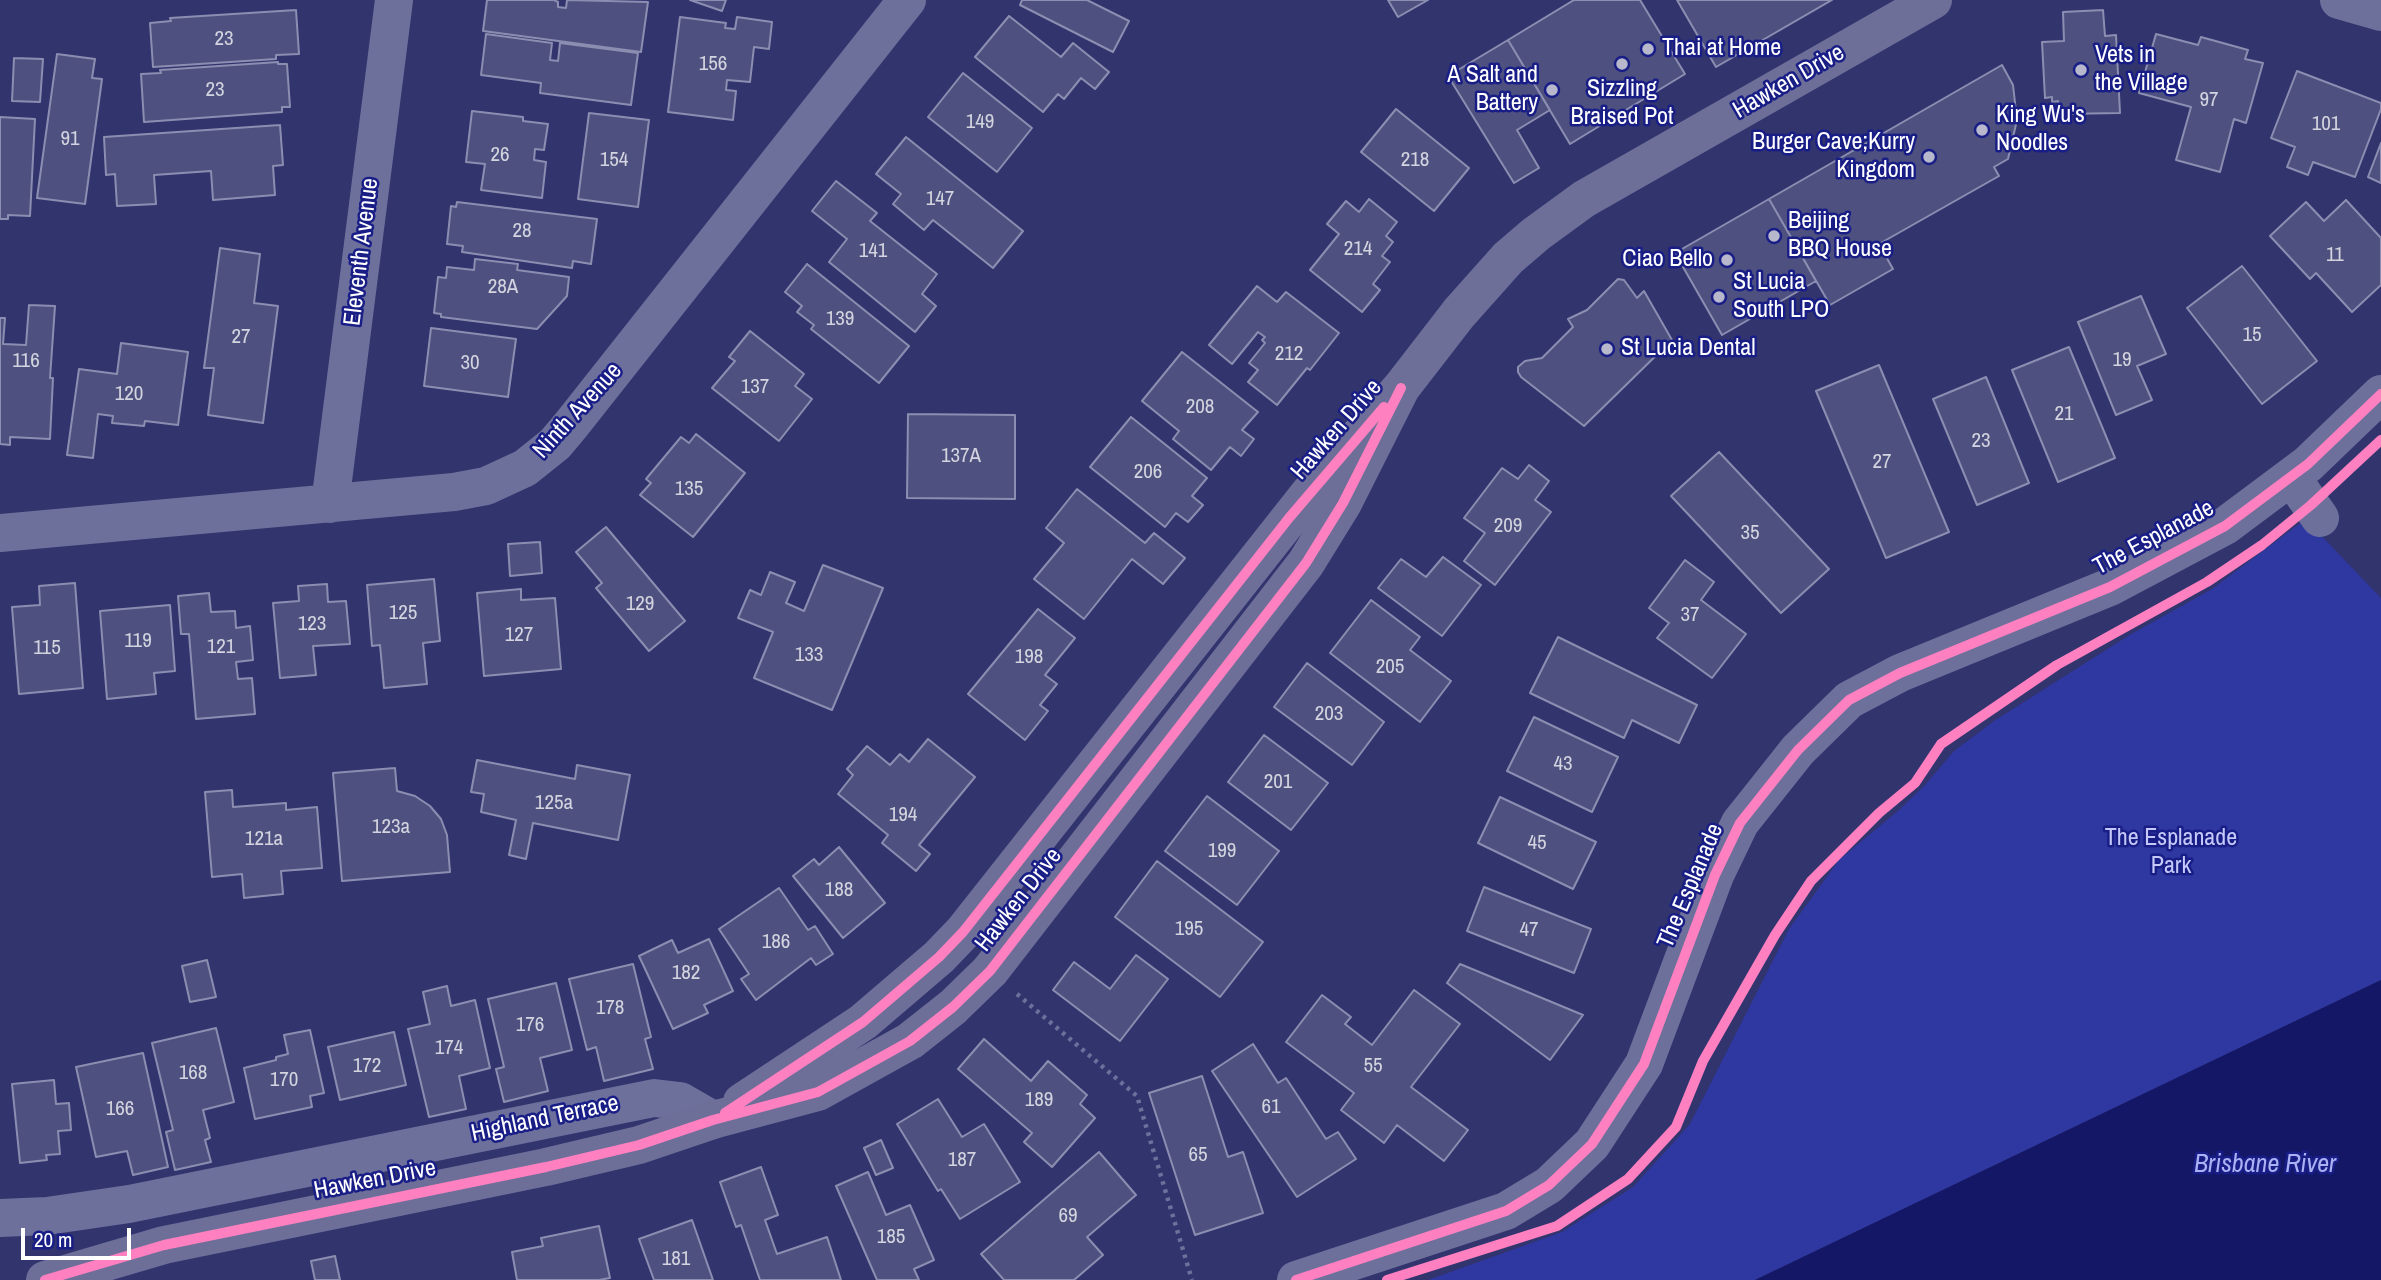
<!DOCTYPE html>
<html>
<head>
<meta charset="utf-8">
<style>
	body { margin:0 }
	#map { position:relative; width:2381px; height:1280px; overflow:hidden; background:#32346e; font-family:"Archivo Narrow",sans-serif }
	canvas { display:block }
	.scale { position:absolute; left:21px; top:1228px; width:110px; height:32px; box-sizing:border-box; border:4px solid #fff; border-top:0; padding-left:9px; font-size:21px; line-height:24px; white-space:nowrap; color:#fff; -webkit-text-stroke:5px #191e87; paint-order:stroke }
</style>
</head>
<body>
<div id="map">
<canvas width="2381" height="1280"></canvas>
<div class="scale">20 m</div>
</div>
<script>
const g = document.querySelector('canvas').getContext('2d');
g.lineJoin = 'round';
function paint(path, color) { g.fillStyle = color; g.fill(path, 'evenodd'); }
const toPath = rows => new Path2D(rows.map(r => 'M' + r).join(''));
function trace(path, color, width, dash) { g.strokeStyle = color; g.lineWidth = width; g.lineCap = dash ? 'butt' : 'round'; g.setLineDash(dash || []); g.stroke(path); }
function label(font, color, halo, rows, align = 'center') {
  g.font = font + ' "Archivo Narrow",sans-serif'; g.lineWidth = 5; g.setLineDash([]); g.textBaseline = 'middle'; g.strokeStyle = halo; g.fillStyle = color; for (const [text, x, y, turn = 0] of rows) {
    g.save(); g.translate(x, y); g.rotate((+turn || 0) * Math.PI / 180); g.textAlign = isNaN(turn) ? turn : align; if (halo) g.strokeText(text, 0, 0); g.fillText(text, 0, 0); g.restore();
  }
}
paint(toPath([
	[2307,518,2312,526,2381,598,2381,980,1755,1280,1428,1280,1562,1232,1633,1187,1690,1124,1789,929,1839,860,1899,810,1925,785,1954,751,1994,721,2128,636,2212,589]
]), '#2f37a0');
paint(toPath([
	[2381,980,2381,1280,1755,1280,2310,1014]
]), '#131766');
const building = toPath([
	[487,0,554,0,558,2,558,7,566,8,567,0,648,2,641,52,483,31,487,0],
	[690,0,726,0,722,11,690,0],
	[1022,0,1087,0,1129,21,1113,52,1020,5,1022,0],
	[1388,0,1428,0,1398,17,1388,0],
	[1574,0,1640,0,1685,74,1570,144,1508,40,1574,0],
	[1677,0,1832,0,1716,67,1677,0],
	[296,10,299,54,276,55,276,59,153,67,150,23,171,21,170,18,296,10],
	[2103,10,2105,36,2116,35,2120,113,2059,114,2058,101,2052,102,2052,97,2045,98,2042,42,2064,41,2063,12,2103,10],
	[1009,16,1061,57,1073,43,1109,72,1095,89,1081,78,1064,99,1058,94,1043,112,975,57,1009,16],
	[680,17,726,23,725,28,735,29,737,17,772,22,769,49,754,47,750,82,727,80,726,90,736,91,733,120,668,112,680,17],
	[486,34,552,43,550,60,558,61,560,43,638,53,631,105,540,93,541,83,481,75,486,34],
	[2156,34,2198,45,2201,37,2248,50,2245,59,2263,63,2246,123,2234,119,2220,172,2176,160,2191,107,2139,93,2156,34],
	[1508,40,1550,110,1517,130,1539,168,1514,183,1448,76,1508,40],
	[57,54,95,59,92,78,102,79,85,204,37,198,57,54],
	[14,58,43,59,40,102,12,101,14,58],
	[278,62,278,64,287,64,290,107,282,107,282,112,144,122,141,74,161,73,160,70,278,62],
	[2002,65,2013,85,2017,120,2008,159,1994,167,1999,176,1879,244,1893,269,1830,305,1769,199,2002,65],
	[2297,71,2381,103,2381,109,2355,177,2313,162,2308,175,2287,167,2295,147,2271,138,2297,71],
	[963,73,1032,128,997,172,928,117,963,73],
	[1396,109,1469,168,1434,211,1361,152,1396,109],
	[472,111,523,117,523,121,548,124,544,150,535,149,534,160,546,162,542,198,481,190,485,164,466,162,472,111],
	[589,113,649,120,638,207,578,199,589,113],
	[0,117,35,119,30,216,8,215,8,219,0,219,0,117],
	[280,125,283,165,273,166,275,195,213,200,211,171,154,175,156,204,117,206,115,174,106,175,104,137,280,125],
	[906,137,1023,231,993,268,933,220,924,230,893,204,901,194,876,174,906,137],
	[2381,143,2381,183,2368,177,2381,143],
	[836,181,877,213,870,221,937,274,922,294,936,306,915,332,829,262,847,239,812,211,836,181],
	[1369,199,1397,222,1386,236,1393,242,1382,256,1390,262,1373,284,1380,290,1362,312,1310,270,1339,234,1327,224,1346,201,1359,212,1369,199],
	[1769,199,1816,281,1722,335,1675,253,1769,199],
	[2346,200,2381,238,2381,285,2352,312,2316,273,2310,279,2270,236,2306,202,2324,221,2346,200],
	[457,202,597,219,591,264,573,261,572,268,462,252,463,246,447,244,451,206,456,207,457,202],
	[220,248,260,254,254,303,278,306,263,423,208,415,214,368,204,368,220,248],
	[475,259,518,264,517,270,569,277,567,296,537,329,441,317,441,314,434,313,438,277,446,278,447,267,474,270,475,259],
	[807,264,909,346,879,383,811,329,814,325,797,312,802,306,785,292,807,264],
	[2242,266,2317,361,2262,404,2187,308,2242,266],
	[1618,279,1624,280,1637,298,1644,291,1672,340,1584,426,1521,377,1518,372,1518,367,1525,361,1542,358,1573,327,1568,319,1587,310,1618,279],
	[1257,286,1277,302,1286,292,1339,333,1310,370,1307,368,1277,405,1248,382,1258,370,1249,363,1265,343,1262,340,1265,337,1258,332,1232,364,1209,345,1257,286],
	[2141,296,2166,354,2137,366,2152,400,2116,415,2078,322,2141,296],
	[29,305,55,306,50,378,53,378,50,439,10,437,10,445,0,444,0,318,5,318,3,344,26,345,29,305],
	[431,328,516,339,508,397,424,386,431,328],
	[750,331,804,374,795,386,812,399,779,441,712,388,735,361,729,357,750,331],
	[121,343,188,352,178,425,145,421,144,426,112,423,113,416,98,414,93,458,67,455,79,369,117,374,121,343],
	[2069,347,2115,458,2058,482,2012,370,2069,347],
	[1182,352,1258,412,1242,430,1254,439,1241,456,1230,447,1211,470,1173,439,1179,431,1142,401,1182,352],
	[1879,365,1949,532,1886,558,1816,391,1879,365],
	[1986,377,2029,483,1977,505,1933,399,1986,377],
	[908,414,1015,415,1015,499,907,498,908,414],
	[1131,417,1207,478,1192,496,1203,505,1188,522,1176,513,1165,527,1090,467,1131,417],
	[696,434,745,473,693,537,640,495,651,483,646,479,681,437,689,443,696,434],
	[1719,452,1829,569,1781,613,1671,496,1719,452],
	[1529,465,1549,481,1535,500,1551,512,1495,585,1464,561,1485,533,1464,518,1502,468,1518,479,1529,465],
	[1077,489,1145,543,1154,533,1185,558,1163,584,1132,559,1084,619,1034,579,1064,543,1046,528,1077,489],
	[606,527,685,621,649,651,596,588,602,583,576,552,606,527],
	[540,542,542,573,510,576,508,544,540,542],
	[1443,557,1481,585,1442,636,1378,588,1401,559,1426,577,1443,557],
	[1685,560,1714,582,1701,600,1746,634,1712,678,1657,638,1669,623,1649,608,1685,560],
	[823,565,883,588,832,710,754,678,773,632,738,618,750,590,761,595,770,572,795,582,786,603,804,611,823,565],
	[434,579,440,641,423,643,427,684,384,688,380,645,372,646,367,585,434,579],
	[75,583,83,688,19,694,12,607,40,605,39,586,75,583],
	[327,584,328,602,346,601,350,644,313,646,316,675,280,678,273,603,299,601,298,586,327,584],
	[521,589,521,600,555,598,561,669,484,676,477,593,521,589],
	[209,593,211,612,235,611,236,628,250,626,253,660,236,662,238,679,252,678,255,714,196,719,189,634,181,634,178,596,209,593],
	[1371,600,1420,637,1410,650,1451,681,1420,722,1330,653,1371,600],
	[170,605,175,671,154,673,156,694,107,699,100,611,170,605],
	[1038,609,1075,638,1045,675,1057,684,1040,705,1048,711,1025,740,968,694,1038,609],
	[1558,637,1697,705,1679,743,1632,720,1624,738,1530,693,1558,637],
	[1307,663,1384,722,1352,765,1274,707,1307,663],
	[1534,717,1618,757,1592,812,1507,771,1534,717],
	[1264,735,1328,783,1291,830,1228,782,1264,735],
	[928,739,975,777,919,845,930,854,916,871,882,843,888,835,838,794,853,775,847,769,867,746,890,765,900,754,909,762,928,739],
	[477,760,575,779,577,765,630,775,618,840,533,823,526,859,509,855,516,820,481,812,484,794,471,792,477,760],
	[395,768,397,791,415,796,430,806,441,819,447,835,450,872,342,881,333,773,395,768],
	[232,790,233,807,286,803,286,810,317,807,322,868,281,871,283,894,244,898,242,874,212,877,205,792,232,790],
	[1207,796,1279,851,1237,905,1165,851,1207,796],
	[1500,797,1596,842,1573,889,1478,843,1500,797],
	[839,847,885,903,843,938,793,876,814,859,819,865,839,847],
	[1157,861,1263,942,1220,997,1115,917,1157,861],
	[1484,887,1591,929,1574,973,1467,931,1484,887],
	[779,888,808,930,815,926,833,954,816,965,811,958,756,1000,741,979,749,974,719,929,779,888],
	[709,939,733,991,704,1005,708,1013,673,1029,639,956,672,940,678,953,709,939],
	[1136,955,1168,979,1120,1041,1053,990,1074,962,1110,989,1136,955],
	[207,960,216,997,190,1002,182,966,207,960],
	[633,964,651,1037,645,1039,653,1069,604,1081,596,1047,587,1050,569,979,633,964],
	[1460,964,1583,1015,1550,1060,1447,983,1460,964],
	[556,983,572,1050,540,1058,548,1091,504,1102,496,1069,504,1067,488,999,556,983],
	[447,986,451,1006,475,1000,490,1068,459,1076,466,1109,429,1117,408,1029,430,1024,423,992,447,986],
	[1414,990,1460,1024,1411,1087,1468,1130,1444,1161,1397,1125,1384,1143,1341,1110,1354,1093,1286,1042,1322,995,1351,1017,1345,1024,1372,1045,1414,990],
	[216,1028,234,1102,203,1110,210,1138,205,1140,211,1162,175,1170,166,1132,173,1130,152,1043,216,1028],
	[310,1030,324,1093,310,1096,312,1107,255,1119,244,1068,276,1060,276,1057,288,1054,284,1035,310,1030],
	[394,1032,406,1085,340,1100,328,1047,394,1032],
	[984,1039,1031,1081,1048,1061,1087,1095,1080,1104,1095,1118,1052,1167,1024,1142,1032,1133,958,1069,984,1039],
	[1253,1044,1278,1083,1286,1078,1326,1139,1338,1132,1356,1159,1297,1197,1212,1071,1253,1044],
	[143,1053,168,1167,133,1175,127,1151,96,1157,76,1067,143,1053],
	[1202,1076,1228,1157,1243,1152,1263,1213,1195,1235,1149,1093,1202,1076],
	[54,1080,56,1104,69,1103,71,1130,58,1131,60,1154,46,1155,47,1160,20,1163,12,1084,54,1080],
	[938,1099,962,1137,984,1124,1020,1182,960,1219,941,1189,938,1191,897,1124,938,1099],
	[881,1140,893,1168,876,1175,864,1148,881,1140],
	[1099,1152,1136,1195,1087,1237,1103,1255,1074,1280,1004,1280,981,1254,1099,1152],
	[761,1167,778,1215,765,1220,777,1254,827,1237,841,1280,760,1280,741,1225,736,1227,720,1182,761,1167],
	[868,1172,886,1215,910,1205,934,1260,914,1269,919,1280,877,1280,836,1186,868,1172],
	[692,1220,713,1280,654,1280,639,1239,692,1220],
	[599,1226,610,1278,599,1280,517,1280,512,1252,543,1246,541,1238,599,1226],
	[335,1256,340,1280,315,1280,311,1261,335,1256]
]);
paint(building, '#4e517f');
trace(building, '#8c8eb1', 2);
trace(toPath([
	[1017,994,1137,1096,1192,1280]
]), '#6e709c', 4.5, [3.5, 5]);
trace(toPath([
	[2339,0,2381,12],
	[2292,478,2320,518],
	[330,504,394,0],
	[0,533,454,492,486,486,525,468,555,444,571,425,907,0],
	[0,1218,47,1216,129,1204,654,1098,680,1101,713,1120],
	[1296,1280,1506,1211,1549,1185,1592,1144,1644,1064,1715,875,1740,823,1798,750,1849,700,1900,673,2110,587,2225,526,2308,464,2381,394]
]), '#6e709c', 38);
trace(toPath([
	[742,1102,863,1022,939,957,963,932,1308,495,1401,388,1459,313,1508,258,1536,234,1584,199,1933,0],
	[45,1280,164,1245,546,1167,639,1145,713,1120,818,1092,910,1041,953,1007,990,971,1306,563,1343,503,1401,388]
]), '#6e6f99', 38);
trace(toPath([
	[725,1113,863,1022,939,957,963,932,1289,518,1384,407],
	[45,1280,164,1245,546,1167,639,1145,713,1120,818,1092,910,1041,953,1007,990,971,1306,563,1343,503,1401,388],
	[1296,1280,1506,1211,1549,1185,1592,1144,1644,1064,1715,875,1740,823,1798,750,1849,700,1900,673,2110,587,2225,526,2308,464,2381,394],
	[1387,1280,1557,1226,1628,1179,1676,1127,1703,1061,1775,935,1811,881,1879,813,1915,783,1941,744,2057,665,2207,582,2262,545,2311,505,2381,440]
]), '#ff80c0', 10);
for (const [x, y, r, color] of [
	[1648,49,7,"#b7b8cc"],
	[1622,64,7,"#b7b8cc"],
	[2081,70,7,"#b7b8cc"],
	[1552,90,7,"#b7b8cc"],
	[1982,130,7,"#b7b8cc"],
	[1929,157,7,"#b7b8cc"],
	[1774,236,7,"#b7b8cc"],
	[1727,260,7,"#b7b8cc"],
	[1719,297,7,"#b7b8cc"],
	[1607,349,7,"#b7b8cc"]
]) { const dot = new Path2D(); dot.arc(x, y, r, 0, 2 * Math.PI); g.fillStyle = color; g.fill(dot); trace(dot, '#191e87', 2.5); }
label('21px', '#d3d4df', null, [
	["23",224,39],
	["156",713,64],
	["23",215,90],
	["97",2209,100],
	["149",980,122],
	["101",2326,124],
	["91",70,139],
	["26",500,155],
	["154",614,160],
	["218",1415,160],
	["147",940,199],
	["28",522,231],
	["214",1358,249],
	["141",873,251],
	["11",2335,255],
	["28A",503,287],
	["139",840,319],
	["15",2252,335],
	["27",241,337],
	["212",1289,354],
	["19",2122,360],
	["116",26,361],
	["30",470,363],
	["137",755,387],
	["120",129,394],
	["208",1200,407],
	["21",2064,414],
	["23",1981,441],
	["137A",961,456],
	["27",1882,462],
	["206",1148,472],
	["135",689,489],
	["209",1508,526],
	["35",1750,533],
	["129",640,604],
	["125",403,613],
	["37",1690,615],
	["123",312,624],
	["127",519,635],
	["119",138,641],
	["121",221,647],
	["115",47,648],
	["133",809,655],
	["198",1029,657],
	["205",1390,667],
	["203",1329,714],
	["43",1563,764],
	["201",1278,782],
	["125a",554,803],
	["194",903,815],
	["123a",391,827],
	["121a",264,839],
	["45",1537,843],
	["199",1222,851],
	["188",839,890],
	["195",1189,929],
	["47",1529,930],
	["186",776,942],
	["182",686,973],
	["178",610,1008],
	["176",530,1025],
	["174",449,1048],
	["172",367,1066],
	["55",1373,1066],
	["168",193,1073],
	["170",284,1080],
	["189",1039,1100],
	["61",1271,1107],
	["166",120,1109],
	["65",1198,1155],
	["187",962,1160],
	["69",1068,1216],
	["185",891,1237],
	["181",676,1259]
]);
label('24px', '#fff', '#191e87', [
	["Thai at Home",1662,49],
	["Vets in",2095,56],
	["the Village",2095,84],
	["A Salt and",1538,76,"right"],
	["Battery",1538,104,"right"],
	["Sizzling",1622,90,"center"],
	["Braised Pot",1622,118,"center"],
	["King Wu's",1996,116],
	["Noodles",1996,144],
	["Burger Cave;Kurry",1915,143,"right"],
	["Kingdom",1915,171,"right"],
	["Beijing",1788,222],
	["BBQ House",1788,250],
	["Ciao Bello",1713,260,"right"],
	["St Lucia",1733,283],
	["South LPO",1733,311],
	["St Lucia Dental",1621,349]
], 'left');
label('24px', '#fff', '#191e87', [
	["Hawken Drive",1789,82,-30],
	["Eleventh Avenue",362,252,-83],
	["Ninth Avenue",578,411,-48],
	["Hawken Drive",1337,430,-49],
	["The Esplanade",2154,538,-28],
	["The Esplanade",1691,886,-67],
	["Hawken Drive",1019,900,-52],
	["Highland Terrace",545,1119,-12],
	["Hawken Drive",375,1180,-11]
]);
label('24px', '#c5c9f9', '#191e87', [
	["The Esplanade",2171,839],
	["Park",2171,867]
]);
label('italic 26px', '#acb1f4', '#191e87', [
	["Brisbane River",2265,1165]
]);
</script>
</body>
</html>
